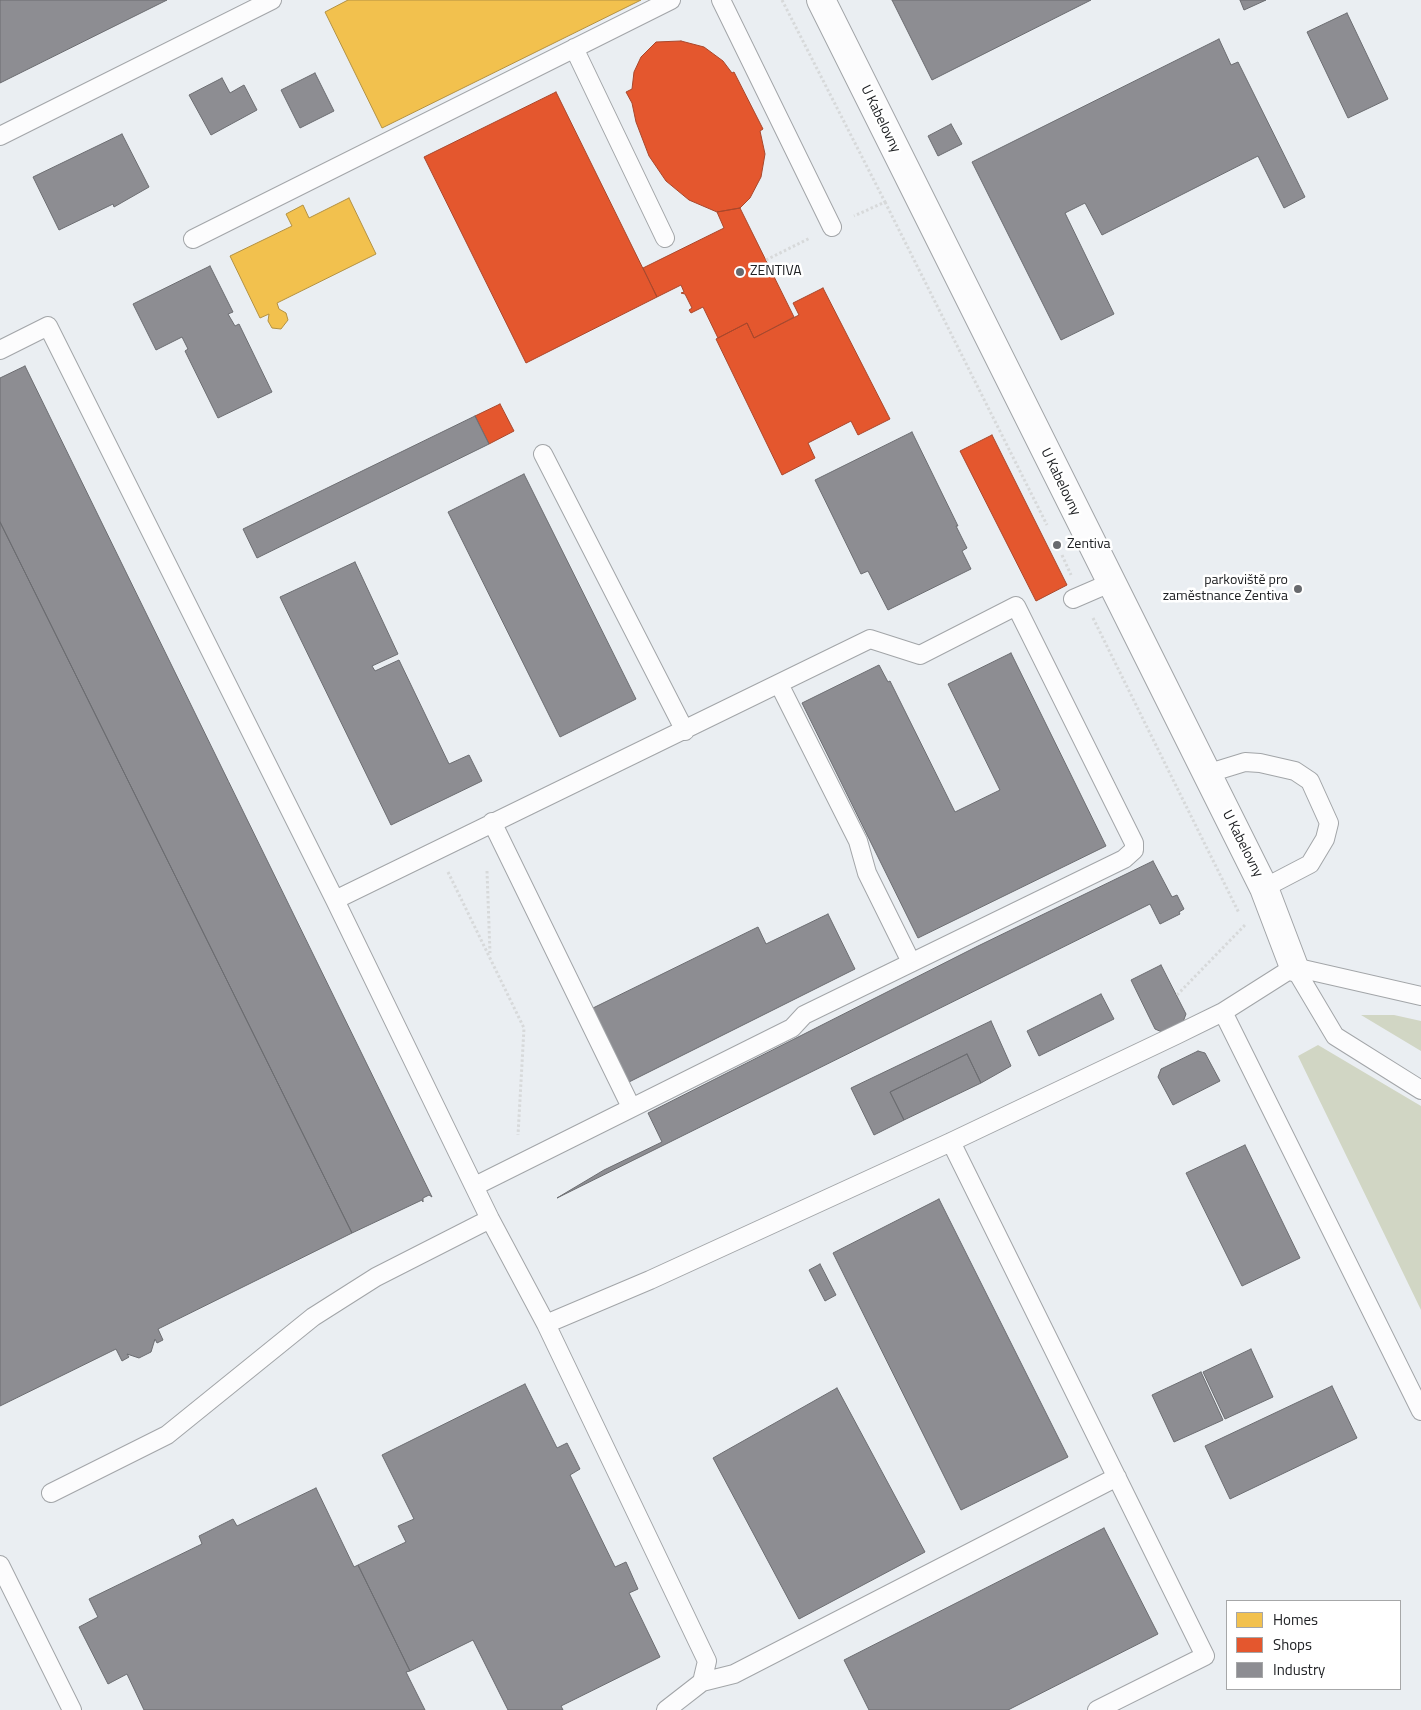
<!DOCTYPE html>
<html>
<head>
<meta charset="utf-8">
<style>
	body { margin:0 }
	#map { position:relative; width:1421px; height:1710px; overflow:hidden; background:#eaeef2; font-family:"Titillium Web",sans-serif }
	canvas { display:block }
	.legend { position:absolute; left:1226px; top:1600px; width:175px; height:90px; box-sizing:border-box; background:#fff; border:1px solid #a6a7a8; margin:0; padding:6px 9px; list-style:none; font-size:15px; color:#202225 }
	.legend li { display:flex; align-items:center; gap:10px; height:25px }
	.legend b { width:25px; border:1px solid #a6a7a8 }
</style>
</head>
<body>
<div id="map">
<canvas width="1421" height="1710"></canvas>
<ul class="legend">
<li><b style="height:14px;background:#f2c14e"></b>Homes</li>
<li><b style="height:14px;background:#e4572e"></b>Shops</li>
<li><b style="height:14px;background:#8d8d92"></b>Industry</li>
</ul>
</div>
<script>
const g = document.querySelector('canvas').getContext('2d');
g.lineJoin = 'round';
function paint(path, color) { g.fillStyle = color; g.fill(path, 'evenodd'); }
const toPath = rows => new Path2D(rows.map(r => 'M' + r).join(''));
function trace(path, color, width, dash) { g.strokeStyle = color; g.lineWidth = width; g.lineCap = dash ? 'butt' : 'round'; g.setLineDash(dash || []); g.stroke(path); }
function label(font, color, halo, rows, align = 'center') {
  g.font = font + ' "Titillium Web",sans-serif'; g.lineWidth = 5; g.setLineDash([]); g.textBaseline = 'middle'; g.strokeStyle = halo; g.fillStyle = color; for (const [text, x, y, turn = 0] of rows) {
    g.save(); g.translate(x, y); g.rotate((+turn || 0) * Math.PI / 180); g.textAlign = isNaN(turn) ? turn : align; if (halo) g.strokeText(text, 0, 0); g.fillText(text, 0, 0); g.restore();
  }
}
paint(toPath([
	[1361,1015,1394,1015,1421,1021,1421,1051],
	[1318,1045,1421,1106,1421,1310,1298,1056]
]), '#d1d6c4');
const homes = toPath([
	[348,0,641,0,382,128,325,12,348,0],
	[349,198,376,254,277,303,279,309,286,313,288,320,281,329,272,328,268,321,269,314,260,318,230,256,292,226,286,214,303,205,309,218,349,198]
]);
paint(homes, '#f2c14e');
trace(homes, '#b39142', 1);
const shops = toPath([
	[681,41,704,47,723,61,732,73,734,72,763,129,760,131,765,154,761,177,750,198,740,208,717,212,689,200,666,181,649,156,636,122,632,103,626,92,632,89,634,72,641,57,656,42,681,41],
	[556,92,657,297,526,363,424,157,556,92],
	[740,208,794,317,754,338,747,323,718,338,703,307,691,313,689,310,692,308,685,294,681,293,684,292,681,285,657,297,643,268,724,228,717,212,740,208],
	[823,288,890,419,858,435,851,421,808,443,815,458,782,475,716,339,747,323,754,338,799,315,793,303,823,288],
	[500,404,514,431,489,444,475,416,500,404],
	[992,435,1067,585,1036,601,960,451,992,435]
]);
paint(shops, '#e4572e');
trace(shops, '#a9472b', 1);
const industry = toPath([
	[0,0,167,0,0,83,0,0],
	[892,0,1091,0,932,80,892,0],
	[1240,0,1266,0,1244,10,1240,0],
	[1347,13,1388,99,1348,118,1307,32,1347,13],
	[1219,39,1231,65,1238,62,1305,197,1284,208,1258,156,1102,235,1085,203,1065,213,1114,314,1061,340,972,162,1219,39],
	[315,73,334,111,300,128,281,90,315,73],
	[222,78,230,93,244,85,257,110,211,135,189,95,222,78],
	[951,124,962,144,938,156,928,136,951,124],
	[122,134,149,187,114,207,113,204,59,230,33,177,122,134],
	[210,266,233,312,228,314,235,326,239,324,272,392,218,418,185,351,188,349,182,337,156,350,133,304,210,266],
	[25,366,432,1197,429,1195,423,1198,423,1202,422,1200,352,1233,0,522,0,378,25,366],
	[475,416,489,444,257,558,243,529,475,416],
	[912,432,958,526,956,526,967,548,962,551,971,569,888,610,868,571,861,574,815,480,912,432],
	[524,474,636,699,560,737,448,512,524,474],
	[0,522,352,1233,158,1329,163,1340,157,1343,155,1339,151,1352,139,1358,127,1354,129,1357,122,1361,116,1349,0,1406,0,522],
	[355,562,398,654,372,666,375,671,399,660,449,764,469,755,482,781,391,825,280,597,355,562],
	[1011,653,1106,846,918,938,802,703,879,665,888,682,890,681,955,812,1000,790,948,684,1011,653],
	[1153,861,1172,897,1177,895,1184,909,1179,912,1180,914,1160,924,1150,904,557,1198,604,1170,662,1142,648,1113,978,946,1153,861],
	[828,914,855,969,629,1082,593,1008,758,927,766,944,828,914],
	[1161,965,1186,1014,1183,1022,1162,1032,1155,1029,1131,980,1161,965],
	[1101,994,1114,1019,1039,1056,1027,1031,1101,994],
	[991,1021,1011,1066,981,1083,967,1054,890,1092,904,1120,874,1135,851,1088,991,1021],
	[1198,1051,1205,1053,1220,1081,1173,1105,1158,1077,1161,1069,1198,1051],
	[967,1054,981,1083,904,1120,890,1092,967,1054],
	[1245,1145,1300,1258,1242,1286,1186,1173,1245,1145],
	[939,1199,1068,1457,961,1510,833,1253,939,1199],
	[820,1264,836,1295,825,1301,809,1270,820,1264],
	[1251,1349,1273,1397,1225,1419,1203,1372,1251,1349],
	[1201,1372,1223,1420,1174,1442,1152,1395,1201,1372],
	[525,1384,557,1448,567,1443,580,1469,570,1475,615,1567,626,1562,638,1589,629,1593,660,1657,561,1706,563,1710,508,1710,473,1640,410,1671,358,1565,406,1542,398,1526,414,1519,382,1455,525,1384],
	[1332,1386,1357,1438,1230,1499,1205,1446,1332,1386],
	[837,1388,925,1552,799,1619,713,1458,837,1388],
	[316,1488,354,1567,358,1565,410,1671,406,1672,425,1710,144,1710,127,1674,108,1684,79,1627,98,1617,89,1599,202,1544,199,1536,233,1519,237,1526,316,1488],
	[1104,1528,1158,1634,1008,1710,869,1710,844,1660,1104,1528]
]);
paint(industry, '#8d8d92');
trace(industry, '#6c6d71', 1);
const lane = toPath([
	[721,0,832,227],
	[574,48,665,238],
	[0,136,272,0],
	[193,239,671,0],
	[0,350,48,326,335,900,490,1219,546,1324,650,1280,951,1142,1176,1035,1223,1012,1294,967,1421,996],
	[543,454,685,731],
	[1073,599,1110,583],
	[779,684,858,841,867,873,911,962],
	[1206,774,1245,762,1260,763,1295,771,1310,781,1329,823,1325,839,1310,864,1264,888],
	[492,822,631,1107],
	[335,900,870,639,920,655,1016,606,1134,843,1134,850,1124,859,804,1015,792,1028,475,1186],
	[1294,967,1335,1036,1421,1090],
	[1223,1012,1421,1411],
	[951,1142,1205,1656,1097,1710],
	[546,1324,707,1661,702,1682,666,1710],
	[51,1493,167,1435,313,1317,376,1277,490,1219],
	[0,1565,72,1710],
	[702,1682,734,1674,1117,1477]
]);
const street = toPath([
	[821,0,1264,888,1294,967]
]);
trace(lane, '#a2a5a8', 20);
trace(street, '#a2a5a8', 30);
trace(toPath([
	[782,0,885,202,854,216],
	[885,202,1047,525],
	[766,260,810,238],
	[1062,555,1071,575],
	[1093,618,1239,913],
	[487,871,490,953],
	[448,872,524,1028,518,1135],
	[1177,995,1245,925]
]), '#d7d9da', 3, [2.5, 2.5]);
trace(lane, '#fcfcfd', 18);
trace(street, '#fcfcfd', 28);
for (const [x, y, r, color] of [
	[740,272,5,"#67696d"],
	[1057,545,5,"#67696d"],
	[1298,589,5,"#67696d"]
]) { const dot = new Path2D(); dot.arc(x, y, r, 0, 2 * Math.PI); g.fillStyle = color; g.fill(dot); trace(dot, '#fff', 2); }
label('14px', '#202225', '#fff', [
	["U Kabelovny",880,119,64],
	["U Kabelovny",1060,482,64],
	["U Kabelovny",1242,844,63]
]);
label('14px', '#202225', '#fff', [
	["ZENTIVA",750,272],
	["Zentiva",1067,545],
	["parkoviště pro",1288,581,"right"],
	["zaměstnance Zentiva",1288,597,"right"]
], 'left');
</script>
</body>
</html>
